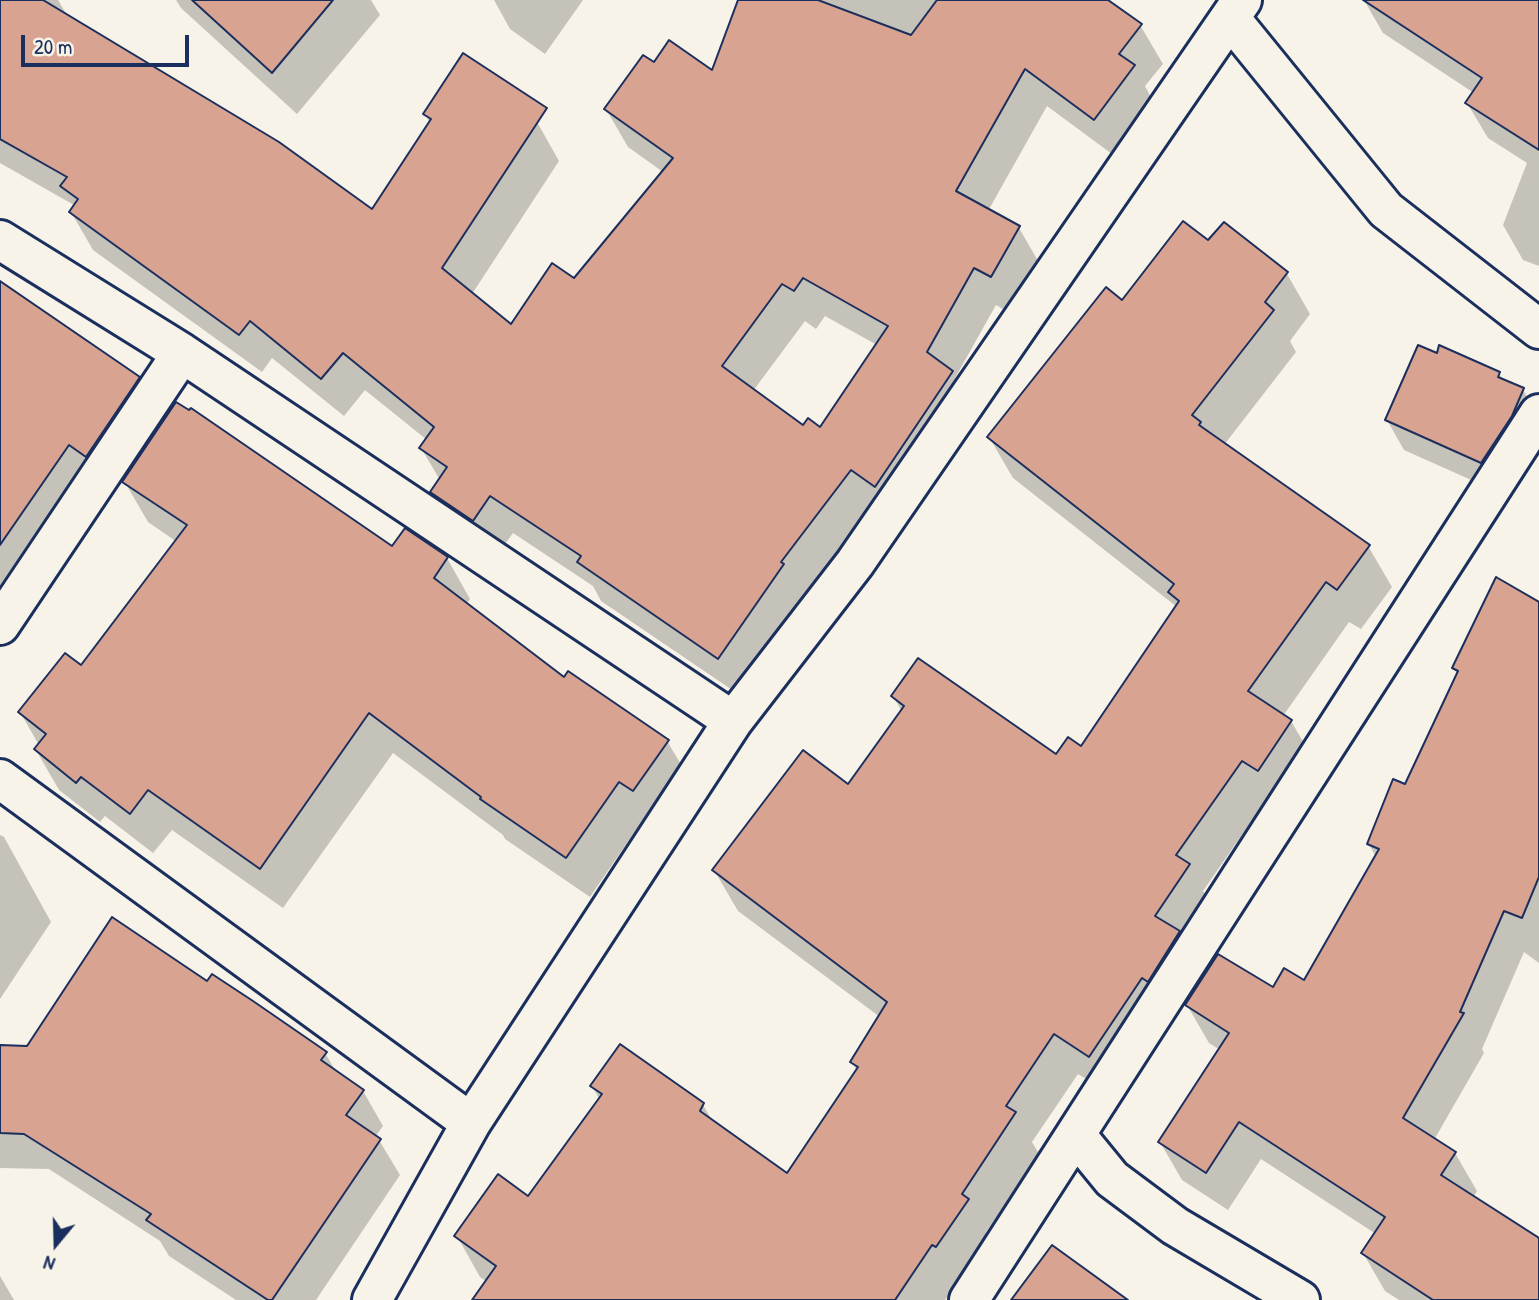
<!DOCTYPE html>
<html>
<head>
<meta charset="utf-8">
<style>
	body { margin:0 }
	#map { position:relative; width:1539px; height:1300px; overflow:hidden; background:#f7f3e8; font-family:"Patrick Hand",sans-serif }
	canvas { display:block }
	.north { position:absolute; left:21px; top:1209px; width:70px; height:70px; -webkit-text-stroke:5px #f7f3e8; paint-order:stroke; rotate:199deg; font-size:19px; font-weight:700; line-height:28px; text-align:center; color:#1b2f5e }
	.north::after { content:''; display:block; margin:auto; width:24px; height:32px; background:#1b2f5e; clip-path:polygon(50% 0,100% 100%,50% 72%,0 100%) }
	.scale { position:absolute; left:21px; top:35px; width:168px; height:32px; box-sizing:border-box; border:4px solid #1b2f5e; border-top:0; padding-left:9px; font-size:21px; line-height:24px; white-space:nowrap; color:#1b2f5e; -webkit-text-stroke:5px #f7f3e8; paint-order:stroke }
</style>
</head>
<body>
<div id="map">
<canvas width="1539" height="1300"></canvas>
<div class="north">N</div>
<div class="scale">20 m</div>
</div>
<script>
const g = document.querySelector('canvas').getContext('2d');
g.lineJoin = 'round';
function paint(path, color) { g.fillStyle = color; g.fill(path, 'evenodd'); }
const toPath = rows => new Path2D(rows.map(r => 'M' + r).join(''));
function trace(path, color, width, dash) { g.strokeStyle = color; g.lineWidth = width; g.lineCap = dash ? 'butt' : 'round'; g.setLineDash(dash || []); g.stroke(path); }
paint(toPath([
	[0,0,58,0,68,17,372,211,430,123,425,114,537,122,559,161,472,294,511,327,574,280,663,172,628,147,606,109,654,64,713,73,740,0,1105,0,1140,25,1163,64,1145,86,1155,105,1116,157,1047,106,988,211,1019,228,1041,266,1013,315,996,305,955,378,974,411,741,696,601,601,593,586,513,533,495,558,454,531,432,492,440,480,421,448,427,440,365,390,344,416,272,358,262,372,93,250,71,212,74,205,0,163],
	[825,316,877,345,820,429,803,428,753,391,805,321,816,329],
	[176,0,371,0,380,15,297,114,181,8],
	[494,0,583,0,545,54,510,29],
	[1364,0,1539,0,1539,266,1523,260,1503,225,1527,163,1488,138,1467,103,1474,93,1383,33],
	[1209,243,1287,274,1310,314,1290,341,1296,352,1224,445,1368,546,1392,587,1361,629,1349,622,1283,716,1291,721,1315,762,1282,811,1266,800,1203,891,1212,906,1186,944,1203,973,1171,1022,1165,1018,1113,1096,1078,1074,1032,1142,1039,1154,986,1232,991,1240,960,1287,956,1284,945,1300,474,1300,487,1282,480,1277,457,1236,528,1198,600,1100,592,1086,703,1105,713,1122,787,1175,857,1071,852,1062,880,1017,738,911,714,870,849,786,902,712,893,696,1057,757,1082,749,1177,607,1013,478,989,437,1122,302],
	[0,283,138,378,164,422,393,548,447,558,470,599,466,605,564,680,667,741,691,781,657,831,642,821,590,897,505,839,503,835,393,753,283,908,172,830,153,853,105,816,100,822,59,790,36,750,39,745,20,712,82,668,177,542,148,522,123,479,111,498,93,486,29,604,0,645],
	[1438,356,1499,373,1503,381,1523,390,1539,418,1498,492,1404,450,1387,420],
	[1539,604,1539,963,1524,952,1482,1049,1484,1053,1434,1140,1455,1153,1477,1191,1473,1198,1539,1240,1539,1300,1399,1300,1385,1291,1363,1253,1376,1234,1261,1159,1228,1210,1182,1180,1160,1142,1220,1050,1209,1043,1187,1005,1304,982,1376,857,1369,844,1406,787,1458,675,1454,668],
	[0,835,4,837,51,922,0,999],
	[208,983,325,1053,337,1073,363,1091,383,1126,375,1137,379,1140,400,1175,316,1300,236,1300,169,1256,160,1241,49,1169,0,1168,0,1047,105,1050],
	[0,1276,14,1300,0,1300]
]), '#0003');
const building = toPath([
	[0,0,43,0,279,142,372,209,431,119,423,114,463,53,547,108,442,268,511,324,552,263,574,278,673,158,604,109,643,55,654,62,669,40,712,70,738,0,818,0,911,35,937,0,1108,0,1142,24,1119,54,1135,65,1094,120,1025,69,956,191,1020,226,991,277,974,268,927,352,953,371,875,487,851,470,781,562,784,564,718,659,577,562,581,556,490,496,473,521,430,492,447,467,419,448,434,427,343,353,321,379,250,321,239,335,69,212,78,199,60,186,67,177,0,139,0,0],
	[803,278,888,326,820,427,808,418,803,425,722,366,782,284,794,291,803,278],
	[192,0,333,0,272,73,192,0],
	[1363,0,1539,0,1539,150,1465,103,1482,78,1363,0],
	[1183,221,1208,240,1224,222,1288,272,1265,302,1274,310,1192,415,1201,422,1199,425,1370,545,1337,590,1326,582,1248,691,1292,720,1258,771,1242,761,1176,855,1190,864,1155,916,1180,931,1148,982,1142,978,1089,1057,1054,1034,1006,1106,1016,1112,962,1194,969,1199,936,1247,932,1245,895,1300,472,1300,496,1266,454,1236,498,1174,528,1196,602,1094,590,1086,620,1044,704,1103,700,1111,787,1173,858,1067,850,1062,887,1002,712,870,803,750,848,784,904,706,891,696,918,658,1056,754,1068,737,1081,746,1179,601,1168,592,1174,584,987,437,1106,287,1122,300,1183,221],
	[0,281,140,377,86,457,69,445,0,545,0,281],
	[1418,345,1437,353,1439,345,1500,372,1498,377,1524,388,1512,416,1481,463,1385,420,1418,345],
	[176,402,189,410,191,408,392,546,405,528,448,557,434,578,564,677,568,671,669,740,633,791,619,782,566,858,480,799,481,797,369,713,260,869,148,790,130,814,81,777,76,783,34,749,46,734,18,712,65,653,81,665,187,525,122,482,176,402],
	[1496,577,1539,602,1539,877,1522,918,1504,911,1460,1012,1464,1013,1403,1118,1456,1152,1441,1175,1539,1238,1539,1300,1433,1300,1361,1253,1385,1217,1239,1122,1206,1173,1158,1142,1229,1033,1185,1005,1218,954,1273,987,1284,968,1304,980,1379,849,1367,844,1393,779,1405,784,1458,671,1452,668,1496,577],
	[112,917,207,981,212,974,253,1001,327,1052,321,1060,364,1090,346,1115,381,1139,272,1300,268,1300,146,1220,151,1214,24,1134,0,1133,0,1045,27,1046,112,917],
	[1052,1245,1128,1300,1011,1300,1052,1245]
]);
paint(building, '#d9a391');
trace(building, '#1b2f5e', 2);
const minor = toPath([
	[1230,18,1386,210,1539,329],
	[0,240,182,353,733,721],
	[0,625,182,353],
	[0,779,471,1123],
	[1076,1135,1112,1179,1175,1226,1300,1300],
	[372,1300,471,1123,733,721,855,563,1242,0],
	[969,1300,1539,414]
]);
trace(minor, '#1b2f5e', 44);
trace(minor, '#f7f3e8', 38);
</script>
</body>
</html>
